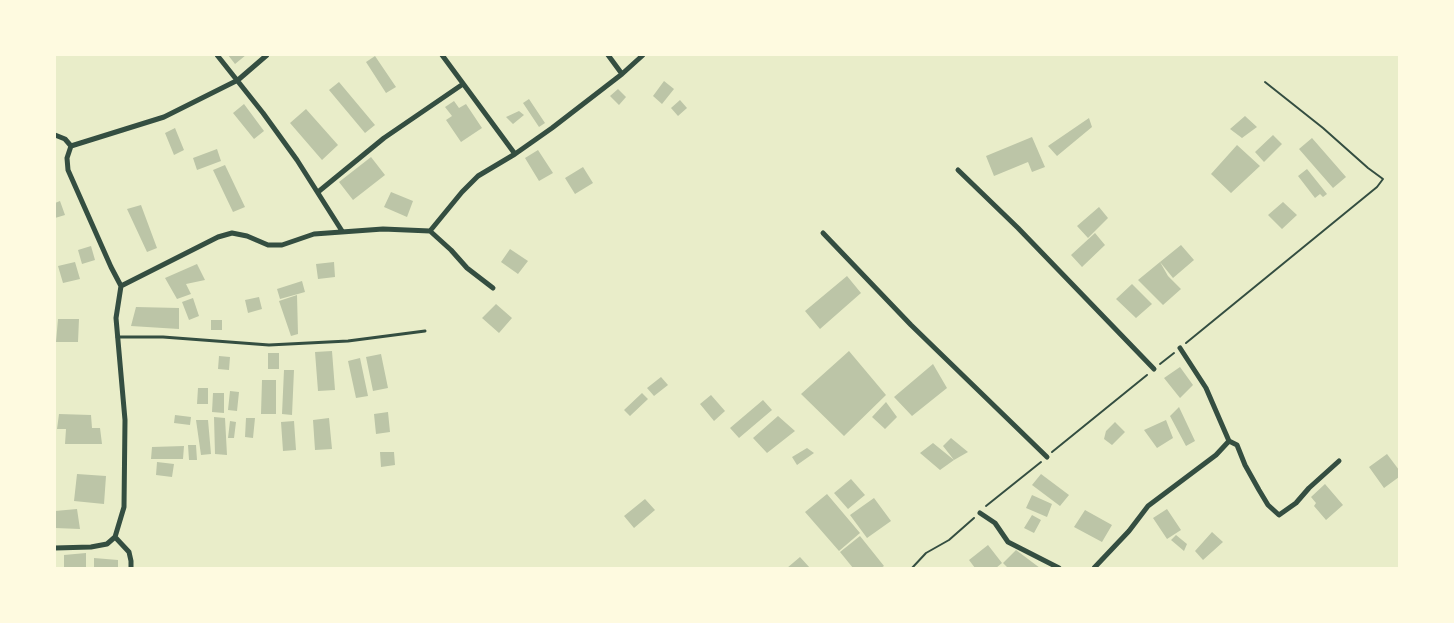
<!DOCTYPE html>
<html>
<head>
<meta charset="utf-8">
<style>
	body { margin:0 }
	#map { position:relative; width:1454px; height:623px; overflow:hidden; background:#e9edc9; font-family:"Titillium Web",sans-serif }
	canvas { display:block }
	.frame { position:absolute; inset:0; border:56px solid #fefae0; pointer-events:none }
</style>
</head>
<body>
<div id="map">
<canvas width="1454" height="623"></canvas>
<div class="frame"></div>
</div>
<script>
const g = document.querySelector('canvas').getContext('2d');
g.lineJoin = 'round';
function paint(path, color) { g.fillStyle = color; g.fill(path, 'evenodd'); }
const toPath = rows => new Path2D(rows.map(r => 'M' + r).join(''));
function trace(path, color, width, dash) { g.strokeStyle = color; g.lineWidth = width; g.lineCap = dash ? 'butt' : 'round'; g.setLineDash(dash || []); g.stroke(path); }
paint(toPath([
	[228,55,246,55,235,64],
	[375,56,396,87,386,93,366,62],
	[664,81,674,89,662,104,653,96],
	[339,82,375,125,365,133,329,90],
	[618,89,626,97,619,105,610,96],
	[529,99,545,123,539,127,523,103],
	[680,100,687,108,678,116,671,108],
	[454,101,459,108,466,104,482,128,461,142,446,120,452,116,445,107],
	[244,104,264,131,254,139,233,113],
	[306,109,338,145,322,160,290,123],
	[519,111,524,115,513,124,506,117],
	[1245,116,1257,127,1242,138,1230,129],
	[1089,118,1092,127,1057,156,1048,146],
	[175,128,184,150,174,155,165,133],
	[1273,135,1282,144,1264,162,1255,152],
	[1032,137,1045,167,1032,172,1028,162,994,176,986,156],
	[1312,138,1346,177,1333,188,1299,149],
	[1237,145,1260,166,1231,193,1211,174],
	[217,149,221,161,197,170,193,158],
	[538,150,553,173,539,181,525,158],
	[371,157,385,175,353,200,339,182],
	[225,165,245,207,233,212,213,170],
	[583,167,593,183,575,194,565,178],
	[1307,169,1327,194,1323,197,1320,194,1315,198,1298,176],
	[391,192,413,201,407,217,384,207],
	[60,201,65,215,55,218,55,203],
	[1283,202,1297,215,1282,229,1268,215],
	[141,205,157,248,147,252,127,209],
	[1099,207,1108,218,1088,238,1077,226],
	[1095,233,1105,245,1082,267,1071,255],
	[1181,245,1194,260,1173,278,1160,262],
	[91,246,95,260,82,264,78,250],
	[510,249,528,261,518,274,501,262],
	[75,262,80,279,63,283,58,266],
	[334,262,335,277,318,279,316,264],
	[1160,262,1168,276,1181,289,1163,305,1138,280],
	[197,264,205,280,186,284,191,294,177,299,165,278],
	[847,276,861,293,820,329,805,311],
	[302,281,305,292,280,299,277,289],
	[1132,284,1152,304,1136,318,1116,299],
	[297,295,298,334,291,336,279,301],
	[259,297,262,309,248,313,245,300],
	[193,298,199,316,189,320,182,302],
	[496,304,512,318,499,333,482,318],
	[136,307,179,308,179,329,131,326],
	[58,319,79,319,78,342,56,342],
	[211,320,222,320,222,330,211,330],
	[332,351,335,390,318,391,315,352],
	[849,351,886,395,844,436,801,394],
	[268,353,279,353,279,369,268,369],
	[381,354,388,388,373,391,366,357],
	[219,356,230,357,229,370,218,369],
	[360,358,368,396,356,398,348,361],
	[933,364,947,388,912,416,894,397],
	[1180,367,1193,385,1180,398,1164,378],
	[284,370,294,370,292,415,282,414],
	[661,377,668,385,654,396,647,388],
	[262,380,276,380,276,414,261,414],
	[198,388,208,388,208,404,197,404],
	[230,391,239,392,237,411,228,410],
	[213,393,224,393,224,413,212,412],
	[642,393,648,399,630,416,624,410],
	[711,395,725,411,714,421,700,404],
	[763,400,772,410,739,438,730,428],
	[886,402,897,417,885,429,872,417],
	[1179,407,1195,441,1186,446,1170,416],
	[388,412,390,432,376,434,374,414],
	[59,414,91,415,92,428,100,428,102,444,65,444,66,429,57,429],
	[175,415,191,417,190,425,174,423],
	[778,416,795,431,767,453,753,438],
	[214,417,225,418,227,455,215,454],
	[246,418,255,418,253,438,245,437],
	[329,418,332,449,315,450,313,420],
	[196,420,208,420,211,454,201,455],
	[1166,420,1173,438,1157,448,1144,430],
	[230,421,236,422,234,438,228,438],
	[294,421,296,450,283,451,281,422],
	[1115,422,1125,432,1112,445,1104,439,1106,431],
	[951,438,968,452,954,460,943,446],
	[933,443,954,460,940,470,920,453],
	[188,445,196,445,197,460,189,460],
	[184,446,183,459,151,459,152,447],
	[807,448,814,453,797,465,792,457],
	[380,452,394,452,395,465,381,467],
	[1387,454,1399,470,1399,477,1384,488,1369,467],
	[157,462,174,464,172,477,156,475],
	[77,474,106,476,104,504,74,501],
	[1041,474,1069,495,1060,506,1032,485],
	[851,479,865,495,848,509,834,493],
	[1325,484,1343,505,1326,520,1314,506,1316,503,1311,497],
	[827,494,860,533,839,551,805,512],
	[1032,495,1052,504,1047,517,1026,508],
	[874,498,891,521,867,538,850,515],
	[645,499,655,510,634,528,624,516],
	[77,509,80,529,55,528,55,511],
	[1167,509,1181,530,1167,539,1153,518],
	[1085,510,1112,525,1102,542,1074,527],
	[1032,515,1041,520,1034,533,1024,528],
	[1212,532,1223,542,1203,560,1195,551],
	[1176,535,1187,544,1184,551,1171,540],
	[860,536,884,566,881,568,853,568,840,552],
	[988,545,1002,563,996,568,975,568,969,560],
	[1016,550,1040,568,1008,568,1003,563],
	[86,553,86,568,64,568,64,555],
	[800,557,810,568,787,568],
	[94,558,118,560,118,568,94,568]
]), '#bcc5a7');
trace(toPath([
	[1186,343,1377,187,1383,179,1368,168,1323,128,1265,82],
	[1160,364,1174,353],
	[1052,452,1147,375],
	[986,506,1041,462],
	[912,568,926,553,949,540,974,518]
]), '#344e41', 2);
trace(toPath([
	[117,337,163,337,269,345,348,341,425,331]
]), '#344e41', 3);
trace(toPath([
	[217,55,263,113,297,160,342,231],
	[442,55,515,154],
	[608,55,622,74],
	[55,135,65,139,71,146],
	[958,170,1018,228,1154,369],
	[318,192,384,138,463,84],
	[430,231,462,192,478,176,515,154,552,128,622,74,643,55],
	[823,233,911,325,1047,457],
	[121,286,218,237,232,233,247,236,268,245,282,245,314,234,383,229,430,231,451,250,467,268,493,288],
	[1229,441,1237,445,1245,465,1259,490,1268,505,1279,515,1296,503,1309,488,1339,461],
	[980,513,995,523,1008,542,1059,568],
	[115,537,129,552,131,561,131,568],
	[55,548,91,547,107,544,115,537,124,507,125,420,116,318,121,286,111,267,68,170,67,158,71,146,164,117,238,80,267,55],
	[1094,568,1129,531,1148,506,1216,455,1229,441,1206,388,1180,348]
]), '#344e41', 5);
</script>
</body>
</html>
